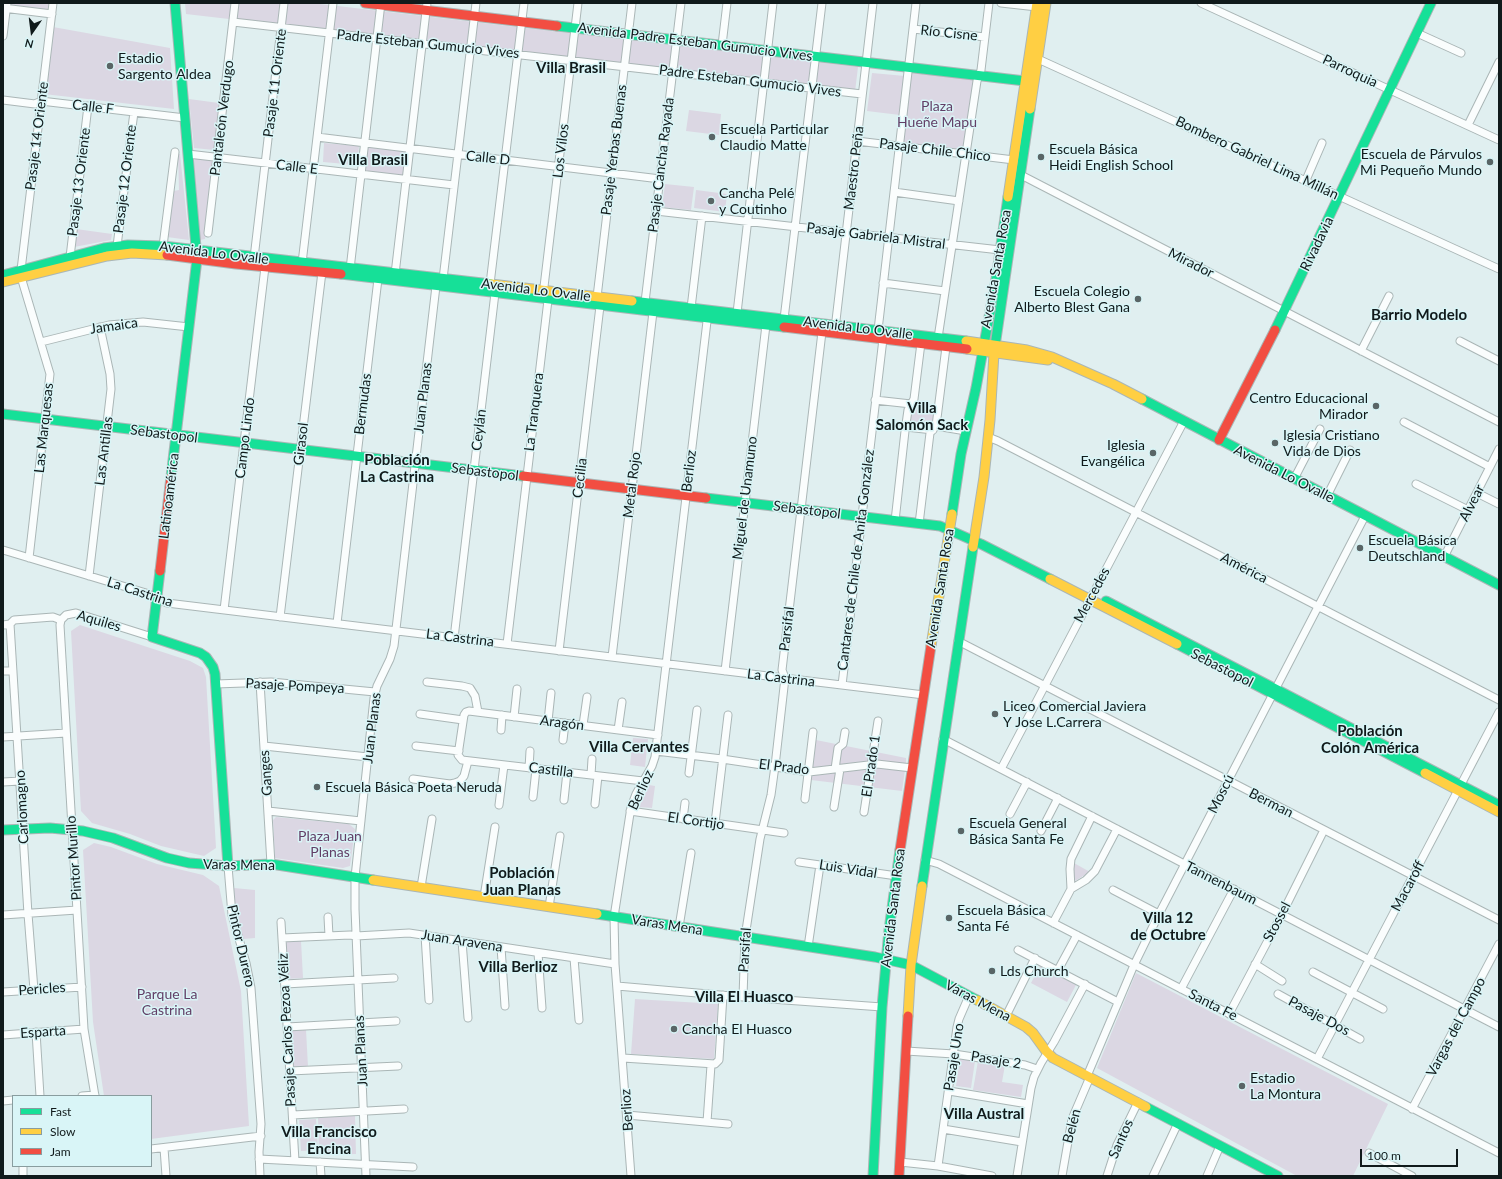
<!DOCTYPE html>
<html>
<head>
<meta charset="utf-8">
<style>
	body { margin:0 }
	#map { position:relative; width:1502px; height:1179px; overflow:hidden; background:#e0eff0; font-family:Lato,sans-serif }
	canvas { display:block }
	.frame { position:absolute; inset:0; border:4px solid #101a1b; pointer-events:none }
	.legend { position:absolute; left:12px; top:1095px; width:140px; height:72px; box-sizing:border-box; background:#d9f5f7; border:1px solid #899d9f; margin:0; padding:5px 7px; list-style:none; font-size:12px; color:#101a1b }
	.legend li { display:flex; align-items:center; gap:8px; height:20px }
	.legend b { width:20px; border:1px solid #899d9f }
	.north { position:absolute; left:12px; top:12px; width:40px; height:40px; -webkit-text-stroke:3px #d9f5f7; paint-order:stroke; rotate:194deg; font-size:11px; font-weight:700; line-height:16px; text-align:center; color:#101a1b }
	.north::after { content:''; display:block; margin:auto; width:14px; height:18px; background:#101a1b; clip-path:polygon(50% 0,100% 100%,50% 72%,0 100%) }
	.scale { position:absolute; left:1360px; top:1149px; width:98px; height:18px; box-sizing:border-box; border:2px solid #101a1b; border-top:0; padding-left:5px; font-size:12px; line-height:14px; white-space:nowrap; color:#101a1b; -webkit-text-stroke:3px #d9f5f7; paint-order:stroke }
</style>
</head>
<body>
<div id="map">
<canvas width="1502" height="1179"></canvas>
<div class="frame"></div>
<ul class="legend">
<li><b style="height:5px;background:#16e098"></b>Fast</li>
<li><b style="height:5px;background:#ffcf43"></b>Slow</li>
<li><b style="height:5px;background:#f24e42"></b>Jam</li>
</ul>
<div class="north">N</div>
<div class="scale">100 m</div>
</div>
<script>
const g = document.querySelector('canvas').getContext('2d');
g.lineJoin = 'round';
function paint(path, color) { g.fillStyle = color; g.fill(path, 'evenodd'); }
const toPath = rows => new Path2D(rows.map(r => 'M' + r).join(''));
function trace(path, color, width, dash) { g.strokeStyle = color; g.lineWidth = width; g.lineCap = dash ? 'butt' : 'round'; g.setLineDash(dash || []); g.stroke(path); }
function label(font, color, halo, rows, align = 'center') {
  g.font = font + ' Lato,sans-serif'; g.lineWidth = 3; g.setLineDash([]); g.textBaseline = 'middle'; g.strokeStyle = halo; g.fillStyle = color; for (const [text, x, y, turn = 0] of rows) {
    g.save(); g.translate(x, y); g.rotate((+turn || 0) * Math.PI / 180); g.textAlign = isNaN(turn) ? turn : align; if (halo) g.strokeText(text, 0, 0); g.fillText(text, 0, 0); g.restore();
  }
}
paint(toPath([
	[3,3,49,3,48,11,3,5],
	[185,3,225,4,225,3,312,3,858,67,855,92,186,14],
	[53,27,170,48,174,109,44,94],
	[872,73,905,76,900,115,867,111],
	[910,73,972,78,975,82,964,151,903,145],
	[189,99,219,103,214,150,194,148],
	[689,110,721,114,719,135,686,131],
	[324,143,359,146,357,165,323,162],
	[368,146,405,151,407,152,405,175,403,177,365,173,363,171,366,148],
	[178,154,180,154,189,240,167,237,173,191,179,190],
	[194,158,213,161,214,162,205,239,200,240],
	[665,184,694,187,691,210,662,207],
	[696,190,727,194,725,212,694,208],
	[76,229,112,234,111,240,74,247],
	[916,402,937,405,933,426,928,429,908,425,911,409],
	[80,625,190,661,203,668,206,677,216,848,204,856,161,846,130,834,92,823,81,811,71,631],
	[633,738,648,739,645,767,630,765],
	[816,740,906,758,906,765,812,769],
	[876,767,905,770,902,791,811,780,812,774],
	[649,785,655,786,652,808,639,807],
	[276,817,349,824,355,829,350,866,343,868,275,858,273,820],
	[94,843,111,847,157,864,203,875,219,886,241,991,249,1126,151,1139,151,1096,104,1096,93,1022,83,850],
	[1074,863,1090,872,1075,881,1074,880],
	[234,888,255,890,255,938,243,939,235,910],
	[285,941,301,941,303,978,287,979],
	[1040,966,1076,985,1067,1002,1031,983],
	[1136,973,1388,1104,1353,1176,1297,1176,1097,1068],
	[635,999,718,1004,714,1059,631,1054],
	[306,1030,308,1067,293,1068,291,1031],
	[960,1059,975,1061,971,1088,956,1086],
	[978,1061,1005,1065,1002,1082,1023,1085,1021,1097,973,1090],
	[355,1116,356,1154,319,1155,318,1117],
	[316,1119,318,1150,301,1151,299,1120]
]), '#dbd7e3');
const street = toPath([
	[1001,3,1037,7],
	[1201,3,1499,140],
	[3,8,52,14],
	[233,22,862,94],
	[913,29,985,37],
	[1417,33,1461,53],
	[3,36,7,3],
	[722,45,727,3],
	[1038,59,1499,269],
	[3,100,35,104,41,101,185,118],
	[1468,125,1499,62],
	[317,137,660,179],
	[857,141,1014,160],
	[188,154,454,185],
	[1021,175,1499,422],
	[1306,180,1322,143],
	[894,192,959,201],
	[656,211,1000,250],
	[208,233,235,3],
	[117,246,134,112],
	[163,246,175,152],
	[70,257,88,106],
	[254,258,284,3],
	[302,263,333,3],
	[350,269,381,3],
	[21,270,53,3],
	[395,274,427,3],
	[21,277,50,374,29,558],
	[443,279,476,3],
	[883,283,945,291],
	[490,284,524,3],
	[543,295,578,3],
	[597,297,632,3],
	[645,302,681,3],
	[691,308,702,216],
	[737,313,773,3],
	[784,319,822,3],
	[835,329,873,3],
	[878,330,916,3],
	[938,338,977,81,981,70,989,3],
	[1460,341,1499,361],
	[41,342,109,325,143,322,189,327],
	[1361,351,1389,296],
	[875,400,911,404],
	[1404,422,1490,467],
	[936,426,966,431],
	[906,427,933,430],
	[988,437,998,441,1499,700],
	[1294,479,1320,429],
	[1416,484,1468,510],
	[1477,493,1499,504],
	[1327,496,1350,450],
	[895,521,905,431,908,410,914,399,921,343],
	[919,524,930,433,936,426,946,347],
	[3,550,146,593,167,603,924,695],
	[1444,557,1499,449],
	[89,576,111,389,110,374,100,327],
	[224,610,265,267],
	[280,617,322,272],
	[337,623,378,279],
	[10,624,28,914,34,990],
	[3,625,10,624,14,620,53,617,61,620],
	[454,638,495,293],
	[958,641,1499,920],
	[507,644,548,300],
	[559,651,600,306],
	[612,657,653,312],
	[3,671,13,671],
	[725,671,766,325],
	[260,682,271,864],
	[427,682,462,686,470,688,475,696,478,712],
	[216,684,271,682,375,692],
	[842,685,883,339],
	[420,714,463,720],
	[514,717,517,689],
	[548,721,551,693],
	[583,725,587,697],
	[501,730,502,715],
	[618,730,622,702],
	[3,737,66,733],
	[943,739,1499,1027],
	[563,740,565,723],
	[264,746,368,757],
	[416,746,459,751],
	[656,751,722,759,809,772,877,764,912,768],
	[529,768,530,751],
	[835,769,838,748,843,744,845,732],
	[1001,769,1184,421],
	[689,773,697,710],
	[591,775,592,759],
	[413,779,450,784,455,783,460,781,464,776,468,761],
	[643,781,462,760,458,755,464,715,466,712,469,711,658,735],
	[3,782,20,781],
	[533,797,536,769],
	[805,799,813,732],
	[564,800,567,772],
	[595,804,598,776],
	[499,805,504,765],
	[834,807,840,769],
	[268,811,361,821],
	[630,811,784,833],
	[864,812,878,721],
	[1010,814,1027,782],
	[683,819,685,803],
	[715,823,728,715],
	[1041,831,1058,798],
	[925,860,939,864,976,883,1499,1153],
	[799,862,897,876],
	[228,866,232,915,246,963,251,988,261,1124,259,1152,260,1176],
	[421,887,432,819],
	[1071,889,1086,880,1095,871,1117,829],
	[1113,890,1159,914],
	[484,897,495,827],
	[549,907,560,836],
	[3,915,77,910],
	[328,917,329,936],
	[281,922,295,1161],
	[1053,923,1071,889,1070,869,1071,859,1092,816],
	[679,927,691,853],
	[425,935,429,1000],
	[282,938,350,935,356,936,409,933,615,964],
	[462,941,468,1018],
	[501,947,505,1006],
	[808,947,820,865],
	[1018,950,1118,1002],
	[538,953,542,1008],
	[574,958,579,1020],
	[1255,964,1282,981],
	[1058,970,1077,935],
	[1313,972,1383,1009],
	[285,984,394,978],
	[617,986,743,997,882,1007],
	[1181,989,1234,889],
	[3,992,82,987],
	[1278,994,1360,1039],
	[743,997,745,937,760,839,771,795,775,766,785,678,782,670,822,332],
	[1229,1014,1282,914,1324,830],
	[1006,1016,1035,958],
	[287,1027,396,1021],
	[36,1032,40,1096],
	[3,1035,84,1029],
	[906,1051,954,1054,1025,1065,1037,1069],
	[623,1058,715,1064,719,1060,723,995],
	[1317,1059,1499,712],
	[290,1071,398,1066],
	[1087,1076,1134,965,1159,914,1365,516],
	[949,1091,1028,1104],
	[82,1096,95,1095],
	[95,1096,84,1029,60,625,61,620,66,615,76,613,152,637],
	[3,1101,13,1100],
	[1412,1109,1499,944],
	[293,1115,404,1109],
	[627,1115,728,1124],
	[707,1122,711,1065],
	[943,1129,1022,1142],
	[164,1148,166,1176],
	[151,1149,261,1136],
	[1369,1153,1412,1176],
	[259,1159,413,1167],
	[320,1162,321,1176],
	[900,1162,938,1166,992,1176],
	[23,1166,23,1176],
	[938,1166,957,1027,959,1019,969,996],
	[366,1176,355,909,355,877,374,698,377,686,390,659,394,646,436,286],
	[631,1176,615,964,614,917,631,807,636,794,652,766,655,757,708,313],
	[1017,1176,1031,1088,1034,1077,1041,1063,1054,1042,1085,984],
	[1062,1176,1072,1119,1090,1077],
	[1107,1176,1117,1145,1138,1102],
	[1153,1176,1178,1123],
	[1207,1176,1220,1146]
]);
const fast = toPath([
	[557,26,1025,81,1029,76],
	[341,274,784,327],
	[3,275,104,248,128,245,163,246,491,284],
	[632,301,966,341],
	[1275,330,1431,3],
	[994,353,1030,109],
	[1142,399,1499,585],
	[3,414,523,476],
	[171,477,197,259,175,3],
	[706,498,940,526,981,544,1050,579],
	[952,514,961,454,976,388,996,279,1008,197],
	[160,571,152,637,200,653,206,657,213,667,215,674,228,866],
	[1106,601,1499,805],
	[1177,644,1425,773],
	[3,830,50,828,83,831,113,838,167,858,189,863,228,866,271,864,373,880],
	[922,886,973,547],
	[597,914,875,957,911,965,977,1000],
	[1146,1107,1278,1176],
	[873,1176,882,1007,889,930,900,850]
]);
const slow = toPath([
	[1030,109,1046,3],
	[1008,197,1037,3],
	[3,282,107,256,132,253,167,255],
	[491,284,632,301],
	[966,341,1027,350,1052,357,1113,384,1142,399],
	[967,349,1048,360],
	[973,547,984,477,990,420,994,353],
	[1050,579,1177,644],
	[931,646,952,514],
	[1425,773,1499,812],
	[373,880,597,914],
	[977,1000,1026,1027,1033,1033,1046,1051,1053,1058,1146,1107],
	[908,1016,911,965,922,886]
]);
const jam = toPath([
	[365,3,557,26],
	[167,255,236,264,341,274],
	[784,327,967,349],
	[1219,440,1275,330],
	[523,476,706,498],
	[160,571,171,477],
	[900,850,931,646],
	[899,1176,908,1016]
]);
trace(street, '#aab6b6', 9);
trace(fast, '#aab6b6', 11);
trace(slow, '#aab6b6', 11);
trace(jam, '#aab6b6', 11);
trace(street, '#fafdfd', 7);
trace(fast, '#16e098', 9);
trace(slow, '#ffcf43', 9);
trace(jam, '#f24e42', 9);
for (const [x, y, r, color] of [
	[110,66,4,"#596566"],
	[712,137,4,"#596566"],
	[1041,157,4,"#596566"],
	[1490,162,4,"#596566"],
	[711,201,4,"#596566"],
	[1138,299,4,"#596566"],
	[1376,406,4,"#596566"],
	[1275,443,4,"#596566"],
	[1153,453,4,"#596566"],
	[1360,548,4,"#596566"],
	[995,714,4,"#596566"],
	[317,787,4,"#596566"],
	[961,831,4,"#596566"],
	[949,918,4,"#596566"],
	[992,971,4,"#596566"],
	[674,1029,4,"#596566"],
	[1242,1086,4,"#596566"]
]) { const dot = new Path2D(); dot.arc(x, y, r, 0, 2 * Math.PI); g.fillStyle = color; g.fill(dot); trace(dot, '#d9f5f7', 1.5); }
label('14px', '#101a1b', '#d9f5f7', [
	["Río Cisne",949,33,6],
	["Avenida Padre Esteban Gumucio Vives",695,42,7],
	["Padre Esteban Gumucio Vives",428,44,6],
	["Parroquia",1350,71,25],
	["Padre Esteban Gumucio Vives",750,81,7],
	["Pasaje 11 Oriente",275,83,-83],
	["Calle F",93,107,7],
	["Pantaleón Verdugo",222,118,-83],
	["Pasaje 14 Oriente",37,136,-83],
	["Pasaje Yerbas Buenas",614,150,-83],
	["Pasaje Chile Chico",935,150,7],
	["Los Vilos",561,151,-83],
	["Calle D",488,158,6],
	["Bombero Gabriel Lima Millán",1257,158,25],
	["Pasaje Cancha Rayada",661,165,-83],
	["Calle E",297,167,7],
	["Maestro Peña",854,168,-83],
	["Pasaje 12 Oriente",125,179,-83],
	["Pasaje 13 Oriente",79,182,-83],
	["Pasaje Gabriela Mistral",876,236,7],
	["Rivadavia",1317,244,-64],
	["Avenida Lo Ovalle",214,253,7],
	["Mirador",1191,263,27],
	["Avenida Santa Rosa",996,269,-80],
	["Avenida Lo Ovalle",536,290,7],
	["Jamaica",114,326,-8],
	["Avenida Lo Ovalle",858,328,7],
	["Juan Planas",423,398,-83],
	["Bermudas",363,404,-83],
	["La Tranquera",534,412,-83],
	["Las Marquesas",44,428,-84],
	["Ceylán",479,430,-83],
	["Sebastopol",164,434,7],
	["Campo Lindo",245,438,-83],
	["Girasol",301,444,-83],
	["Las Antillas",104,451,-83],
	["Berlioz",689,471,-83],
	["Sebastopol",485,472,7],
	["Avenida Lo Ovalle",1284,474,27],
	["Cecilia",580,478,-83],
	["Metal Rojo",632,485,-83],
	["Latinoamérica",169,496,-83],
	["Miguel de Unamuno",745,498,-83],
	["Alvear",1472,503,-63],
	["Sebastopol",807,510,7],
	["Cantares de Chile de Anita González",856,560,-83],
	["América",1244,568,27],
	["Avenida Santa Rosa",940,588,-81],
	["La Castrina",140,592,18],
	["Mercedes",1092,595,-62],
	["Aquiles",99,621,16],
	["Parsifal",787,629,-83],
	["La Castrina",460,638,7],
	["Sebastopol",1222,668,27],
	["La Castrina",781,678,7],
	["Pasaje Pompeya",295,686,3],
	["Aragón",562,723,7],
	["Juan Planas",372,728,-83],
	["El Prado 1",871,766,-82],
	["El Prado",784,767,7],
	["Castilla",551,770,7],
	["Ganges",266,773,-94],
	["Berlioz",641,790,-65],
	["Moscú",1221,794,-63],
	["Berman",1271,803,27],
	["Carlomagno",22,807,-93],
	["El Cortijo",696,821,8],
	["Pintor Murillo",74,858,-94],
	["Varas Mena",239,865,1],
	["Luis Vidal",848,869,9],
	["Tannenbaum",1221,883,27],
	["Macaroff",1408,886,-62],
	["Avenida Santa Rosa",893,908,-83],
	["Stossel",1277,922,-62],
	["Varas Mena",667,925,9],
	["Juan Aravena",462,941,9],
	["Pintor Durero",241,946,77],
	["Parsifal",745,950,-86],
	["Pericles",42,989,-4],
	["Varas Mena",978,1001,28],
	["Santa Fe",1213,1005,27],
	["Pasaje Dos",1319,1016,28],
	["Vargas del Campo",1456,1027,-62],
	["Pasaje Carlos Pezoa Véliz",287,1030,-93],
	["Esparta",43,1032,-4],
	["Juan Planas",361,1051,-93],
	["Pasaje Uno",954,1057,-81],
	["Pasaje 2",996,1060,9],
	["Berlioz",627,1110,-94],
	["Belén",1072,1126,-75],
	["Santos",1121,1139,-66]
]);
label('14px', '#101a1b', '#d9f5f7', [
	["Estadio",118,58],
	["Sargento Aldea",118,74],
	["Escuela Particular",720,129],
	["Claudio Matte",720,145],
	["Escuela Básica",1049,149],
	["Heidi English School",1049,165],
	["Escuela de Párvulos",1482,154,"right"],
	["Mi Pequeño Mundo",1482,170,"right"],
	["Cancha Pelé",719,193],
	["y Coutinho",719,209],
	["Escuela Colegio",1130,291,"right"],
	["Alberto Blest Gana",1130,307,"right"],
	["Centro Educacional",1368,398,"right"],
	["Mirador",1368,414,"right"],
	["Iglesia Cristiano",1283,435],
	["Vida de Dios",1283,451],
	["Iglesia",1145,445,"right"],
	["Evangélica",1145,461,"right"],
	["Escuela Básica",1368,540],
	["Deutschland",1368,556],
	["Liceo Comercial Javiera",1003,706],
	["Y Jose L.Carrera",1003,722],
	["Escuela Básica Poeta Neruda",325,787],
	["Escuela General",969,823],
	["Básica Santa Fe",969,839],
	["Escuela Básica",957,910],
	["Santa Fé",957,926],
	["Lds Church",1000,971],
	["Cancha El Huasco",682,1029],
	["Estadio",1250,1078],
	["La Montura",1250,1094]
], 'left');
label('14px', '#623e66', '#d9f5f7', [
	["Plaza",937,106],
	["Hueñe Mapu",937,122],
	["Plaza Juan",330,836],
	["Planas",330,852],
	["Parque La",167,994],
	["Castrina",167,1010]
]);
label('bold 15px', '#101a1b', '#d9f5f7', [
	["Villa Brasil",571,68],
	["Villa Brasil",373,160],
	["Barrio Modelo",1419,315],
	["Villa",922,408],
	["Salomón Sack",922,425],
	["Población",397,460],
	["La Castrina",397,477],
	["Población",1370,731],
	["Colón América",1370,748],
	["Villa Cervantes",639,747],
	["Población",522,873],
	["Juan Planas",522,890],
	["Villa 12",1168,918],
	["de Octubre",1168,935],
	["Villa Berlioz",518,967],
	["Villa El Huasco",744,997],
	["Villa Austral",984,1114],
	["Villa Francisco",329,1132],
	["Encina",329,1149]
]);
</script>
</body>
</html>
